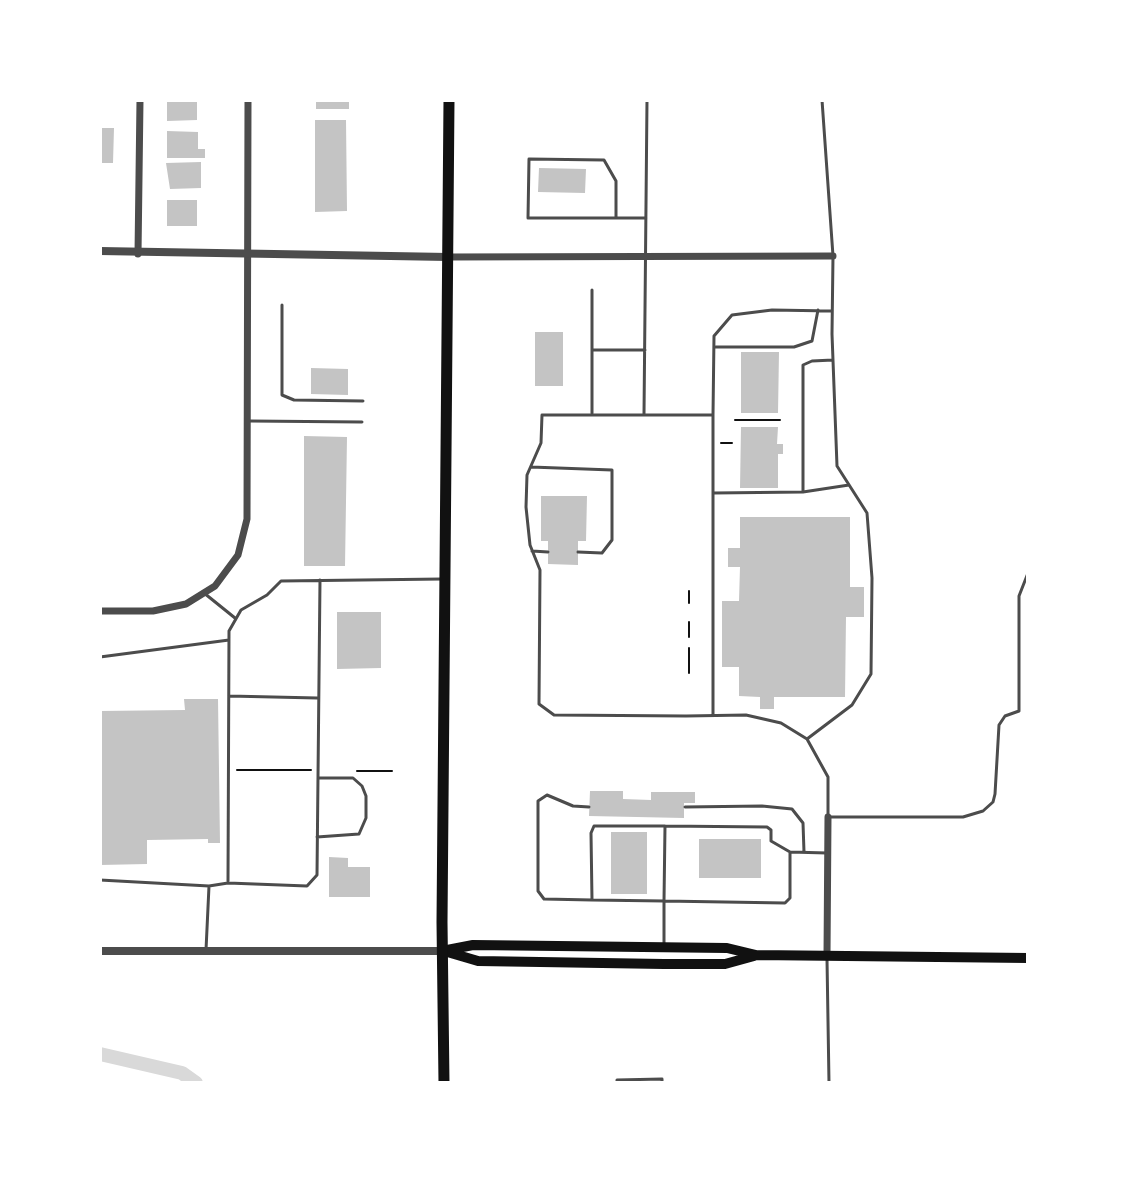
<!DOCTYPE html>
<html>
<head>
<meta charset="utf-8">
<style>
	body { margin:0 }
	#map { position:relative; width:1128px; height:1183px; overflow:hidden; background:#fff; font-family:Mulish,sans-serif }
	canvas { display:block }
	.frame { position:absolute; inset:0; border:102px solid #fff; pointer-events:none }
</style>
</head>
<body>
<div id="map">
<canvas width="1128" height="1183"></canvas>
<div class="frame"></div>
</div>
<script>
const g = document.querySelector('canvas').getContext('2d');
g.lineJoin = 'round';
const toPath = rows => new Path2D(rows.map(r => 'M' + r).join(''));
function trace(path, color, width, dash) { g.strokeStyle = color; g.lineWidth = width; g.lineCap = dash ? 'butt' : 'round'; g.setLineDash(dash || []); g.stroke(path); }
function paint(path, color) { g.fillStyle = color; g.fill(path, 'evenodd'); }
trace(toPath([
	[100,1054,182,1073,196,1083]
]), '#d9d9d9', 14);
paint(toPath([
	[167,100,197,100,197,120,167,121],
	[316,100,349,100,349,109,316,109],
	[315,120,346,120,347,211,315,212],
	[100,128,114,128,113,163,100,163],
	[167,131,198,132,198,149,205,149,205,158,167,158],
	[201,162,201,188,170,189,166,163],
	[539,168,586,169,585,193,538,192],
	[167,200,197,200,197,226,167,226],
	[535,332,563,332,563,386,535,386],
	[741,352,779,352,778,413,741,413],
	[311,368,348,369,348,395,311,394],
	[741,427,778,427,777,444,783,444,783,454,778,454,778,488,740,488],
	[304,436,347,437,345,566,304,566],
	[541,496,587,496,586,541,578,541,578,565,548,564,548,541,541,541],
	[740,517,850,517,850,587,864,587,864,617,846,617,845,697,774,697,774,709,760,709,760,697,739,696,739,667,722,667,722,601,739,601,740,567,728,567,728,548,740,548],
	[337,612,381,612,381,668,337,669],
	[184,699,218,699,220,843,208,843,208,839,147,840,147,864,100,865,100,711,185,710],
	[590,791,623,791,623,799,651,800,651,792,695,792,695,803,684,803,684,818,589,816],
	[611,832,647,832,647,894,611,894],
	[699,839,761,839,761,878,699,878],
	[329,857,348,858,348,867,370,867,370,897,329,897]
]), '#c4c4c4');
trace(toPath([
	[735,420,780,420],
	[721,443,732,443],
	[689,591,689,603],
	[689,622,689,637],
	[689,648,689,673],
	[237,770,311,770],
	[357,771,392,771]
]), '#111', 2);
trace(toPath([
	[616,218,616,181,604,160,529,159,528,218,646,218],
	[592,290,592,350],
	[282,305,282,395,294,400,363,401],
	[716,347,794,347,812,341,818,310],
	[833,360,812,361,803,365,803,492,849,485],
	[592,413,592,350,645,350],
	[644,414,647,100],
	[713,415,714,336,732,315,772,310,832,311],
	[250,421,362,422],
	[531,467,612,470,612,540,602,553,578,552],
	[714,493,803,492],
	[532,551,548,552],
	[204,593,235,618],
	[100,657,229,640],
	[229,696,317,698],
	[713,715,713,415,542,415,541,443,527,475,526,507,530,545,540,570,539,704,554,715,686,716,746,715,781,723,807,739,852,705,871,674,872,578,867,513,837,466,832,334,833,256,822,100],
	[807,739,828,777,828,817,963,817,983,811,993,802,995,794,999,725,1005,716,1019,711,1019,596,1028,573],
	[589,807,573,806,547,795,538,801,538,891,544,899,592,900],
	[685,807,762,806,792,809,803,823,804,852],
	[665,826,767,827,771,830,771,841,790,852],
	[317,837,359,834,366,818,366,796,362,786,353,778,318,778],
	[100,880,209,886,228,883,307,886,317,875,320,580],
	[228,881,229,631,241,610,267,595,281,581,442,579],
	[664,944,664,901,665,826,594,826,591,833,592,900,664,901,785,903,790,898,790,852,827,853],
	[206,950,209,886],
	[827,959,829,1083],
	[617,1083,617,1080,662,1079,662,1083]
]), '#4c4c4c', 3);
trace(toPath([
	[138,254,140,100],
	[448,257,833,256],
	[100,611,153,611,186,604,215,586,238,555,247,519,248,100],
	[827,955,828,817]
]), '#4c4c4c', 7);
trace(toPath([
	[100,251,448,257],
	[100,951,442,951]
]), '#4c4c4c', 8);
trace(toPath([
	[442,951,473,945,727,948,756,955,1028,958],
	[444,951,478,961,664,964,725,964,754,956]
]), '#111', 10);
trace(toPath([
	[444,1083,442,922,449,100]
]), '#111', 11);
</script>
</body>
</html>
